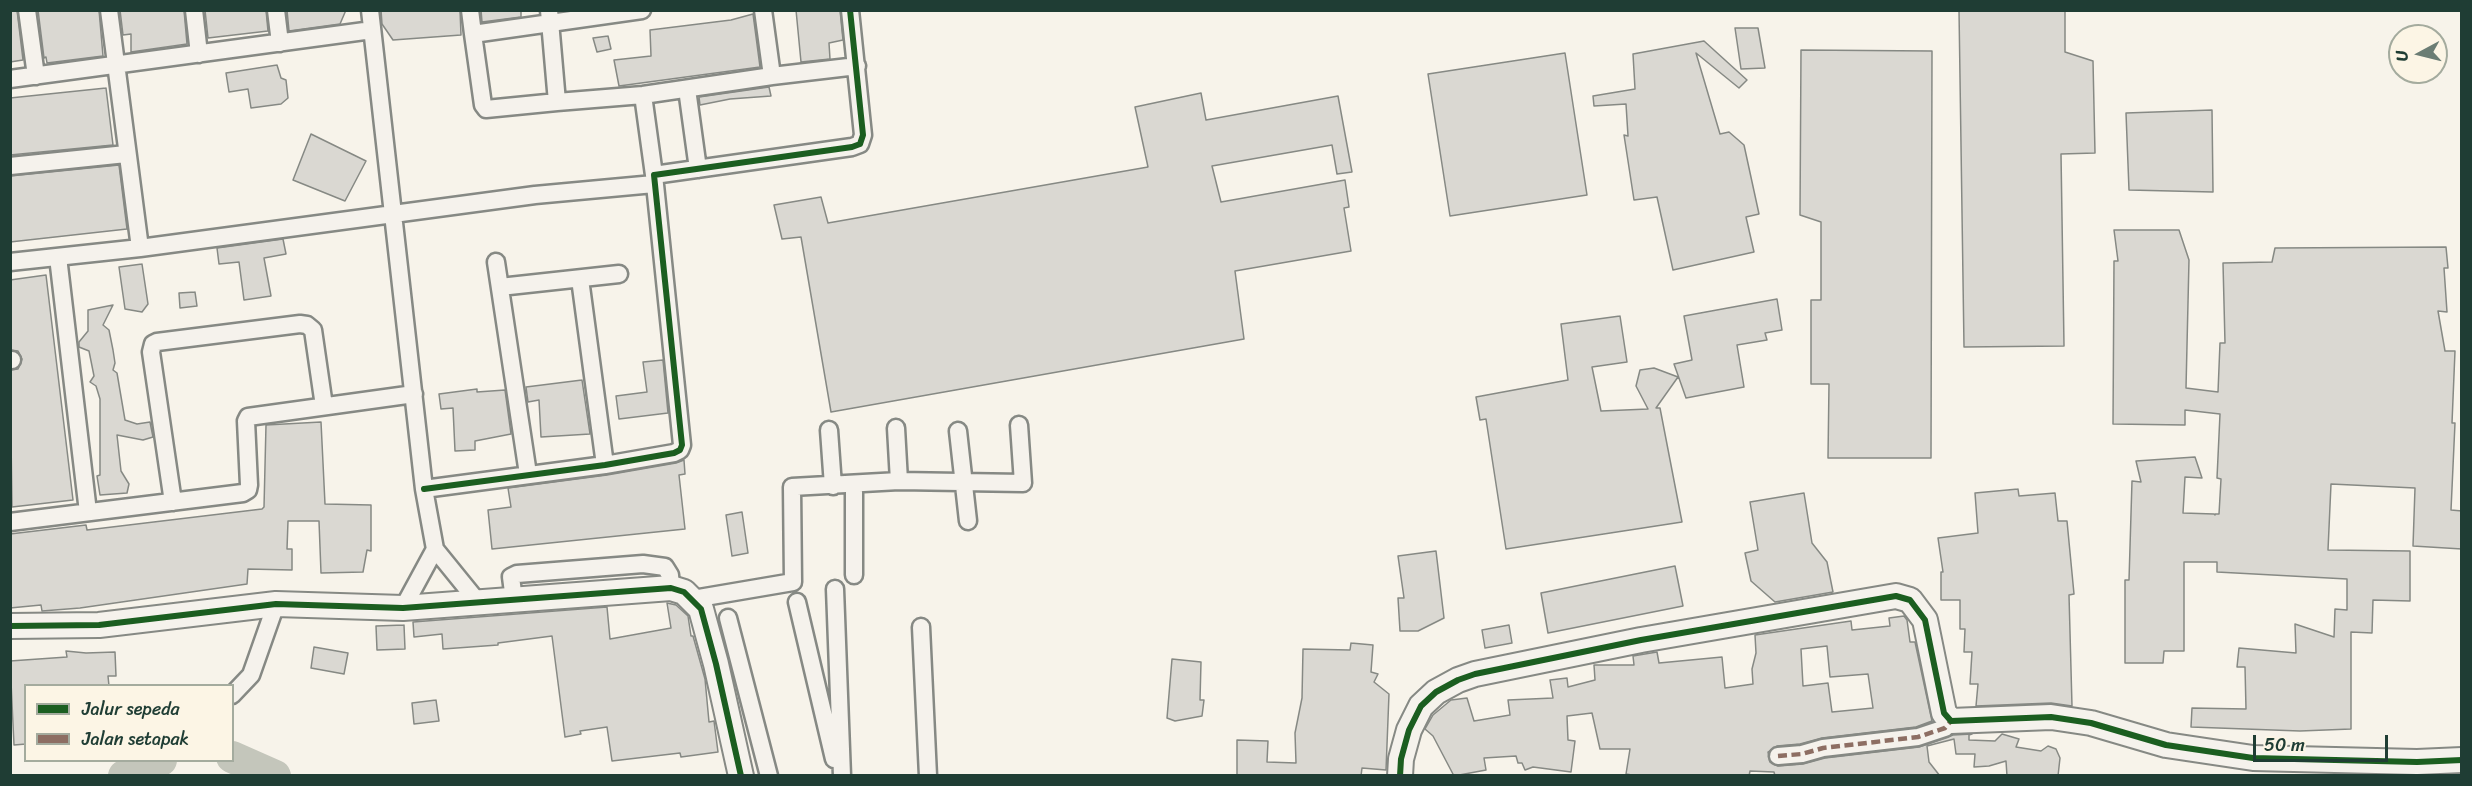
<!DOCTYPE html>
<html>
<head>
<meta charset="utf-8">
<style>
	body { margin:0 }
	#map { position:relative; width:2472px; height:786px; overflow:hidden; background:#f7f3ea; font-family:Sriracha,sans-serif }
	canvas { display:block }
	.frame { position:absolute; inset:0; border:12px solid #1f3d34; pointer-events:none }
	.legend { position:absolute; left:24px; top:684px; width:210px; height:78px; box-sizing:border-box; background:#fcf5e5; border:2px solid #a4ab9e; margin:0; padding:8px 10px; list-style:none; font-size:18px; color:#1f3d34 }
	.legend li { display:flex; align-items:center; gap:12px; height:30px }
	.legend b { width:30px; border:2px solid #a4ab9e }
	.north { position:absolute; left:2388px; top:24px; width:60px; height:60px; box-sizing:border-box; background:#fcf5e5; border:2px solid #a4ab9e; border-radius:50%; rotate:263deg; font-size:16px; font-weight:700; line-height:24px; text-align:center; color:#1f3d34 }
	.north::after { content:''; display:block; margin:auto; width:21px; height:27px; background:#6b7d74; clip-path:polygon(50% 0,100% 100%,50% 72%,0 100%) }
	.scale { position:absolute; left:2253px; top:735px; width:135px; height:27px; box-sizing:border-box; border:3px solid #1f3d34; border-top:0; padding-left:8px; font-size:18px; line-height:21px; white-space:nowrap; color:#1f3d34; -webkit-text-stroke:4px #fcf5e5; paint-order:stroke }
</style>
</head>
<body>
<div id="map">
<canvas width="2472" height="786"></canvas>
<div class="frame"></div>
<ul class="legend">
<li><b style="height:8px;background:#1b5e20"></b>Jalur sepeda</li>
<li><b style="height:8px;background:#8d6e63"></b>Jalan setapak</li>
</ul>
<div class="north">U</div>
<div class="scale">50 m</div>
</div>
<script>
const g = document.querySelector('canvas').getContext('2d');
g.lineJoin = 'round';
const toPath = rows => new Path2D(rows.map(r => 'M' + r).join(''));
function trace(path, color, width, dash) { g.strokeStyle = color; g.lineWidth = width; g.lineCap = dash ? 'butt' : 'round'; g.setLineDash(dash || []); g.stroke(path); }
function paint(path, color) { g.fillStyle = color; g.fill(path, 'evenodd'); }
trace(toPath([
	[232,757,275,776],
	[124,776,161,760]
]), '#c4c6bb', 32);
const building = toPath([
	[10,10,17,10,23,60,10,62,10,10],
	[38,10,99,10,103,56,47,63,46,57,44,58,38,10],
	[120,10,184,10,187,44,131,52,131,34,123,35,120,10],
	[205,10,266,10,268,31,208,38,205,10],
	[287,10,346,10,340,24,289,31,287,10],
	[381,10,460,10,461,35,393,40,382,24,381,10],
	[481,10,521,10,521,17,482,22,481,10],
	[796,10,840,10,843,40,829,43,830,59,801,62,796,10],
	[1959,10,2065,10,2065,52,2093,61,2095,153,2061,154,2064,346,1964,347,1959,10],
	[753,14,760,67,619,86,614,60,651,56,650,30,731,20,753,14],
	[1735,28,1758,28,1765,68,1741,69,1735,28],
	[608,36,611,49,597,52,593,38,608,36],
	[1704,41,1747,80,1739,88,1696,53,1720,134,1729,132,1744,145,1759,214,1746,217,1754,252,1673,270,1657,197,1634,200,1624,135,1628,136,1626,104,1594,106,1593,96,1635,89,1633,54,1704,41],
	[1801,50,1932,51,1931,458,1828,458,1829,384,1811,384,1811,300,1821,300,1821,222,1800,215,1801,50],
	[1565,53,1587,195,1450,216,1428,74,1565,53],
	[277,65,281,78,286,80,288,98,281,104,251,108,248,89,229,92,226,73,277,65],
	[769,87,771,96,730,99,700,105,699,97,769,87],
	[106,88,113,145,10,155,10,98,106,88],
	[1201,93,1206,120,1338,96,1352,172,1337,174,1332,145,1212,166,1221,202,1345,180,1349,207,1344,208,1351,251,1235,271,1244,339,831,412,801,237,782,239,774,205,821,197,828,223,1148,167,1135,107,1201,93],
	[2212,110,2213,192,2129,190,2126,113,2212,110],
	[311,134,366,161,345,201,293,180,311,134],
	[119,165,127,229,10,242,10,176,119,165],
	[2114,230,2179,230,2189,260,2186,388,2218,392,2220,343,2225,343,2223,263,2272,262,2275,248,2446,247,2448,268,2444,268,2447,312,2438,311,2445,351,2455,351,2452,423,2455,423,2451,510,2462,511,2462,549,2413,546,2415,488,2331,484,2328,550,2410,551,2410,601,2373,600,2372,633,2351,632,2351,729,2300,731,2191,727,2192,708,2246,709,2245,667,2237,667,2239,648,2296,653,2295,624,2334,637,2335,609,2347,610,2347,579,2217,572,2217,562,2184,562,2184,651,2164,651,2163,663,2125,663,2125,580,2129,580,2132,481,2141,482,2136,461,2195,457,2202,478,2185,477,2183,513,2214,514,2215,515,2215,514,2219,514,2221,479,2217,478,2220,414,2185,410,2185,425,2113,424,2114,261,2118,261,2114,230],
	[283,239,286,254,264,258,271,296,244,300,239,262,219,264,217,248,283,239],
	[142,264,148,304,142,312,125,309,119,267,142,264],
	[46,275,73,500,12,507,10,370,18,369,22,359,18,351,10,350,10,280,46,275],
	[195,292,197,306,180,308,179,293,195,292],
	[1777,299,1782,330,1765,333,1767,340,1737,345,1744,387,1686,398,1674,364,1692,360,1684,316,1777,299],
	[113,305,103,325,109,330,113,350,115,363,113,370,117,373,125,420,137,424,150,422,153,437,143,440,117,435,121,471,129,484,127,493,100,495,97,476,100,475,100,399,96,386,90,382,94,376,89,351,79,347,79,342,88,331,88,310,113,305],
	[1620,316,1627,362,1592,367,1601,411,1648,409,1636,386,1640,370,1654,368,1678,377,1656,408,1660,408,1682,522,1506,549,1486,419,1480,420,1476,397,1568,380,1561,324,1620,316],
	[663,360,668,413,619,419,616,396,647,392,643,362,663,360],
	[582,380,590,434,541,437,539,400,528,402,526,387,582,380],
	[477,389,477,392,505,390,511,434,475,441,475,450,455,451,453,408,441,409,439,394,477,389],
	[321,422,325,504,371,505,371,551,367,550,363,572,321,573,319,521,288,521,287,549,292,549,292,570,248,569,247,584,80,608,42,611,41,605,10,608,10,534,86,525,87,530,262,509,264,507,266,425,321,422],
	[684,460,685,474,679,475,685,529,492,549,488,510,511,507,508,488,607,475,676,463,684,460],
	[2018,489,2019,496,2055,493,2058,521,2067,521,2074,594,2069,595,2072,706,2051,703,1976,706,1978,684,1970,684,1972,652,1964,652,1965,629,1960,629,1960,600,1941,600,1941,572,1943,572,1938,538,1978,533,1975,493,2018,489],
	[1804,493,1812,543,1827,562,1833,592,1775,602,1751,581,1745,553,1758,550,1750,502,1804,493],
	[742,512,748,553,732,556,726,515,742,512],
	[1436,551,1444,618,1418,631,1400,631,1398,598,1404,598,1398,556,1436,551],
	[1675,566,1683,606,1548,633,1541,593,1675,566],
	[667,603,676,605,688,616,691,636,693,636,705,679,709,722,714,721,718,752,681,757,680,753,612,761,607,727,580,731,581,734,565,737,552,636,498,643,498,645,443,649,442,634,414,637,413,622,607,607,610,639,671,628,667,603],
	[1904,616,1907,620,1910,642,1915,642,1932,721,1916,727,1822,738,1800,744,1777,746,1768,752,1770,762,1778,766,1803,764,1825,758,1919,747,1953,735,1972,734,1969,735,1969,740,1995,741,2002,734,2019,739,2016,747,2041,751,2048,746,2056,749,2060,758,2058,776,2007,776,2006,761,1989,766,1974,767,1975,754,1956,754,1954,739,1927,746,1929,762,1940,776,1775,776,1774,772,1750,771,1749,776,1638,776,1626,774,1630,749,1600,749,1592,713,1567,716,1568,740,1575,741,1571,772,1533,767,1525,770,1522,763,1518,763,1516,756,1484,758,1486,770,1454,776,1433,736,1425,729,1433,715,1451,700,1467,698,1474,721,1510,715,1508,700,1553,698,1550,680,1567,678,1568,687,1595,680,1594,665,1634,665,1633,656,1657,652,1659,663,1722,657,1725,688,1753,684,1752,669,1756,653,1755,635,1851,621,1852,630,1890,626,1889,618,1904,616],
	[1827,646,1830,677,1868,674,1873,708,1832,712,1828,683,1803,686,1801,649,1827,646],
	[404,625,405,649,377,650,376,626,404,625],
	[1509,625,1512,643,1485,648,1482,630,1509,625],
	[1351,643,1373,645,1371,672,1378,674,1374,682,1389,694,1386,770,1362,768,1361,776,1237,776,1237,740,1268,741,1267,762,1296,763,1295,733,1302,698,1303,649,1350,650,1351,643],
	[314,647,348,653,344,674,311,668,314,647],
	[66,651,86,653,115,652,116,676,108,676,109,686,26,686,26,744,14,745,10,661,67,657,66,651],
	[1172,659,1201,662,1200,700,1204,700,1202,716,1175,721,1167,718,1172,659],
	[436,700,439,721,414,724,412,703,436,700]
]);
paint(building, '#dad8d2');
trace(building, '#868984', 1.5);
const street = toPath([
	[27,10,36,76],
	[109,10,140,248],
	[194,10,199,54],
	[276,10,280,43],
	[370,10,424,489,435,549,478,602],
	[470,10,473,34],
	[549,10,557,102,643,95,772,76,857,66],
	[763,10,772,76],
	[10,79,372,30],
	[687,89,698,169],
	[643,95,654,175],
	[557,102,486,109,483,105,473,34,642,10],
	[10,166,126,154],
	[58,257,88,512],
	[10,262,140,248,535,195,654,184],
	[496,262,528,474],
	[580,279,605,465],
	[500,287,619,274],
	[10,360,12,360],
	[896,428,899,481],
	[829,430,833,486],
	[958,431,968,521],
	[854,484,854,575],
	[424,489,605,465,674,453,680,450,682,445,654,175,852,147,860,144,863,135,850,10],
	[173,502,151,352,153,344,157,342,300,324,307,325,313,330,324,406],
	[10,522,243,493,248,490,249,485,246,421,248,417,414,394],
	[835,589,842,776],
	[693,599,793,582,792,487,899,481,1023,483,1019,425],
	[514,600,511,577,517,574,643,564,665,567,670,575,671,588],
	[797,602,834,759],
	[403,608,435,549],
	[728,618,769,776],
	[921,627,928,776],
	[232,695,251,675,276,604],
	[1778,756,1802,754,1823,748,1918,737,1945,728,1951,721]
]);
const secondary = toPath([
	[10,626,99,625,276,604,403,608,671,588,684,592,701,609,716,664,741,776],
	[1400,776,1401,759,1409,730,1421,706,1436,692,1458,680,1475,674,1641,640,1896,596,1910,600,1925,620,1944,713,1951,721,2051,717,2091,723,2166,745,2253,758,2417,762,2462,760]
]);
trace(street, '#868984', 21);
trace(secondary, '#868984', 28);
trace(street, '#f5f2ec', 16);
trace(secondary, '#f5f2ec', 24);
trace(toPath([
	[1778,756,1802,754,1823,748,1918,737,1945,728,1951,721]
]), '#8d6e63', 4.5, [9, 4.5]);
trace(toPath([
	[424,489,605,465,674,453,680,450,682,445,654,175,852,147,860,144,863,135,850,10],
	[10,626,99,625,276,604,403,608,671,588,684,592,701,609,716,664,741,776],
	[1400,776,1401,759,1409,730,1421,706,1436,692,1458,680,1475,674,1641,640,1896,596,1910,600,1925,620,1944,713,1951,721,2051,717,2091,723,2166,745,2253,758,2417,762,2462,760]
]), '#1b5e20', 6);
</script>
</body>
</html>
